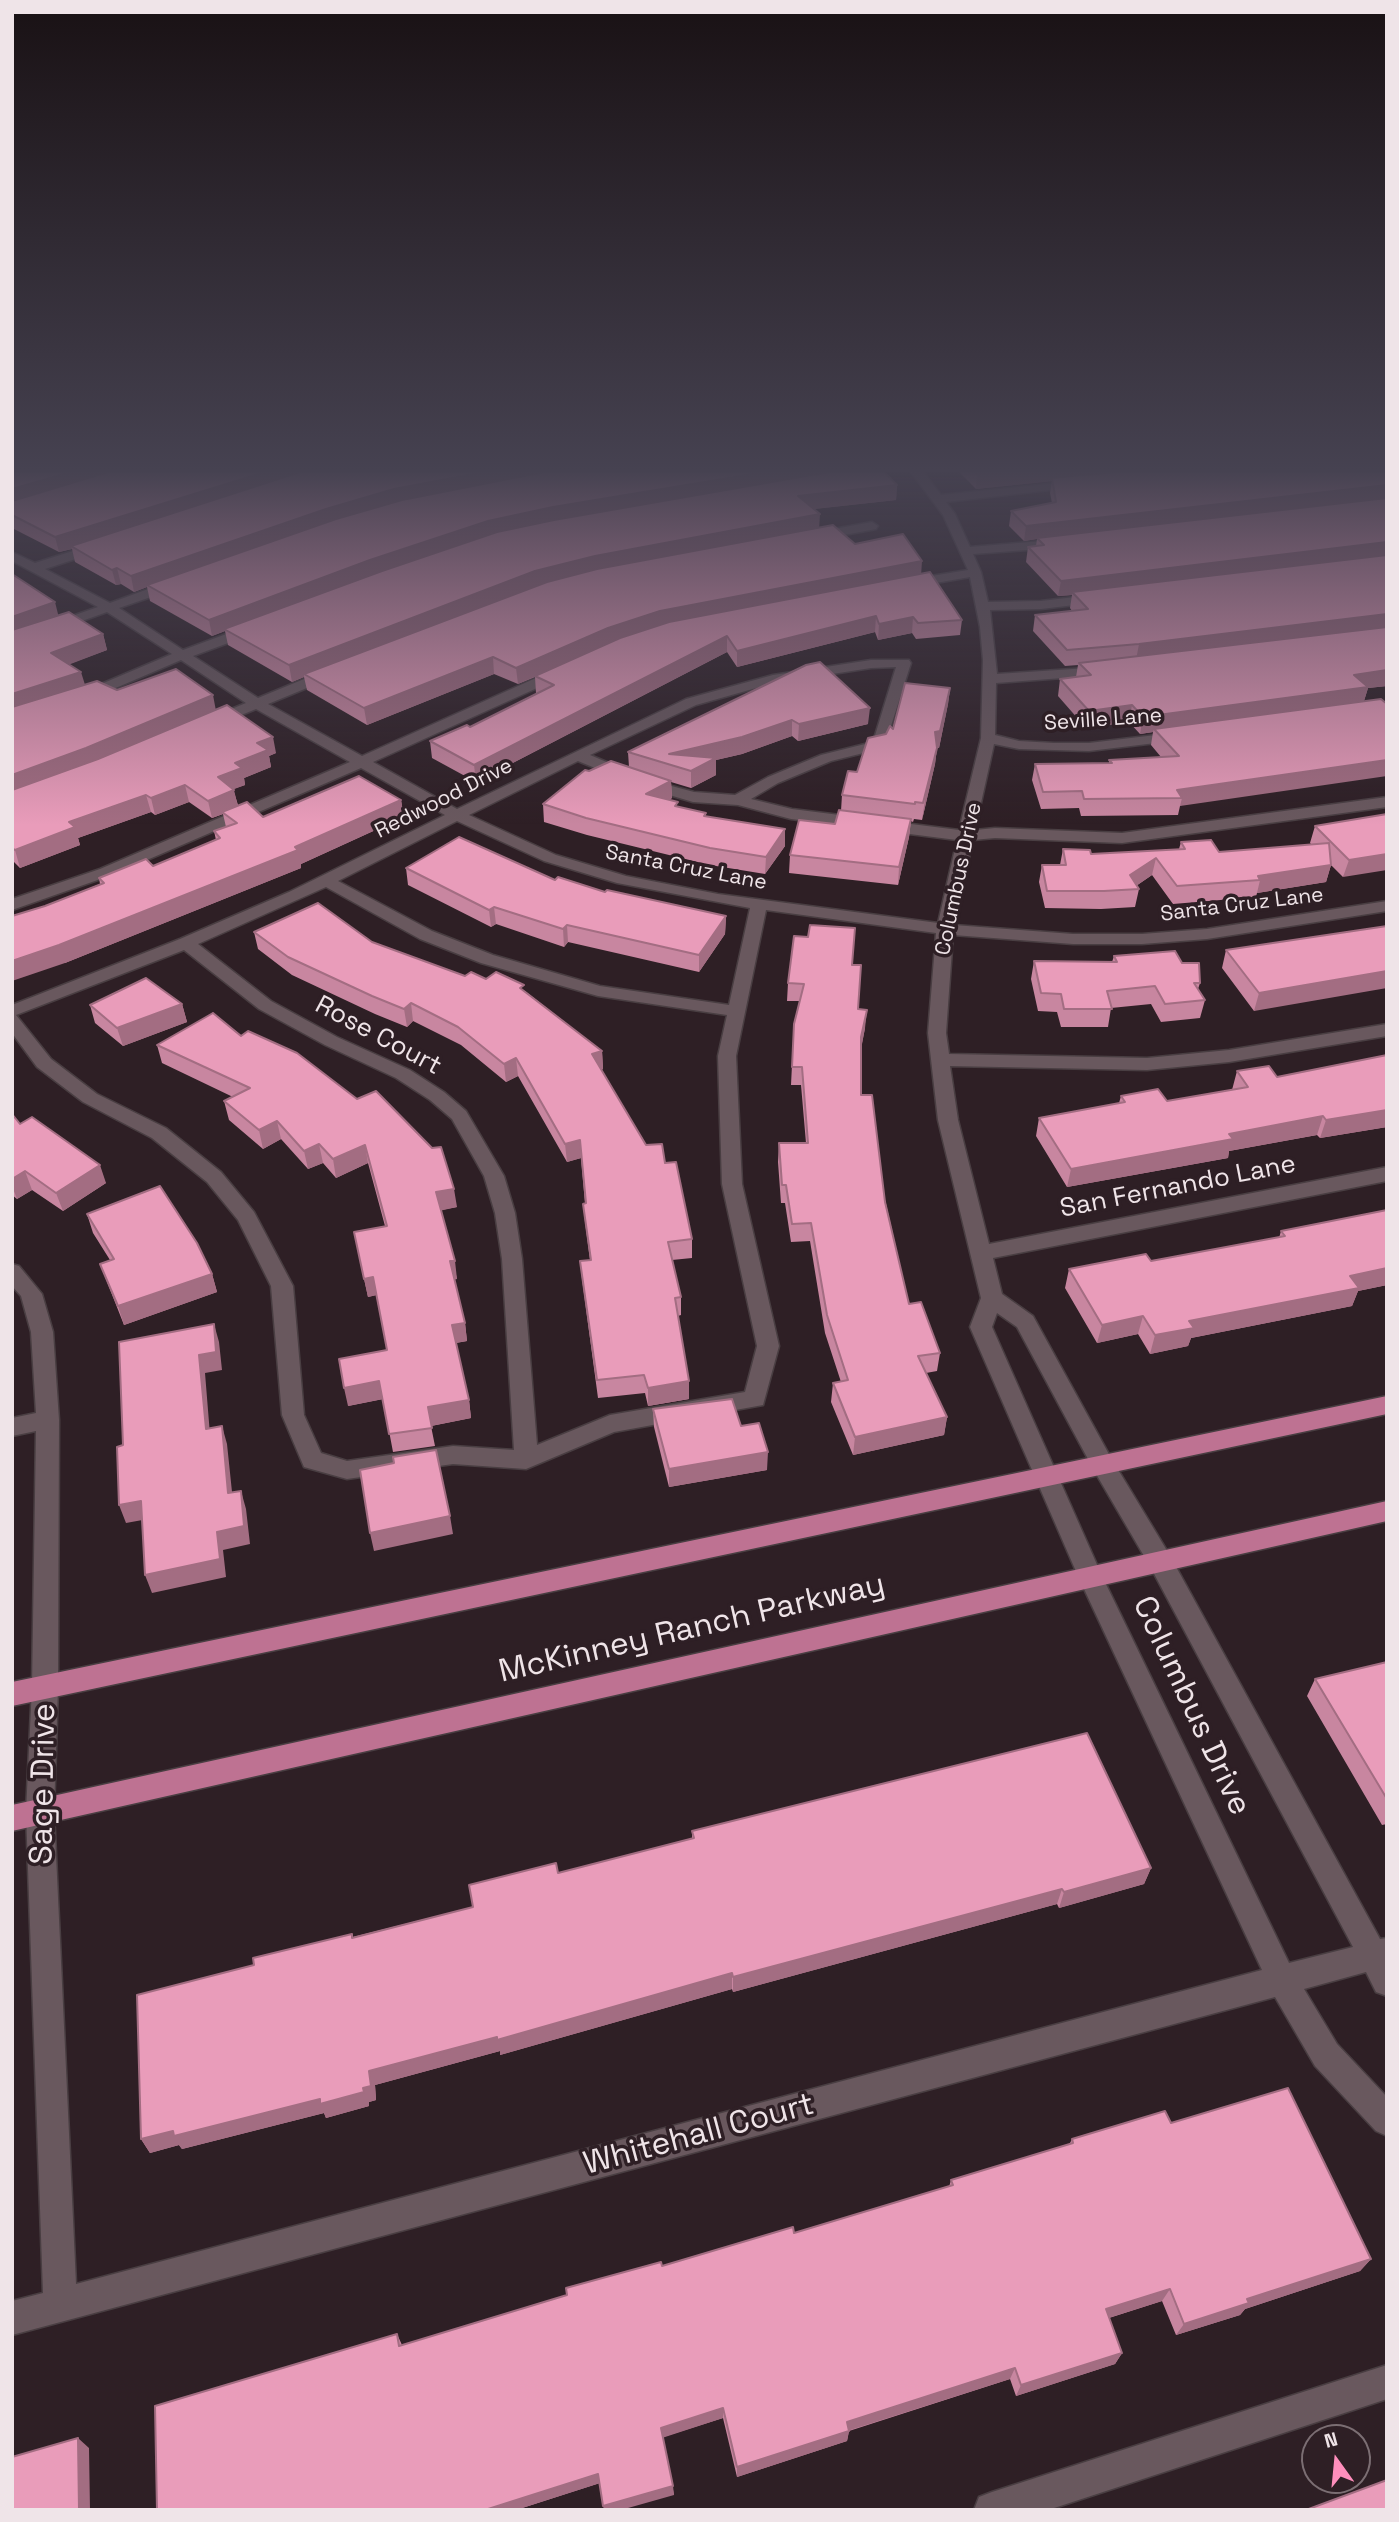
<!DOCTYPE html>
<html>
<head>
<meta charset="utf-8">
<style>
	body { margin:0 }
	#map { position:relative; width:1399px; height:2522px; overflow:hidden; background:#2e1f25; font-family:"Space Grotesk",sans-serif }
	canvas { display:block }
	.frame { position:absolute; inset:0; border:14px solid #efe4e8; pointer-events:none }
	.north { position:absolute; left:1301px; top:2424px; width:70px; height:70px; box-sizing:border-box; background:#2e1f25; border:2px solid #7b6e73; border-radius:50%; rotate:345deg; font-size:19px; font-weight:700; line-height:28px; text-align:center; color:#efe4e8 }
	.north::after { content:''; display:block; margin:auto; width:24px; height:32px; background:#fe8ebc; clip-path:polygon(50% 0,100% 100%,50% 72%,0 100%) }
</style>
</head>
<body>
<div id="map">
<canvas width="1399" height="2522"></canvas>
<div class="frame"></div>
<div class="north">N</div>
</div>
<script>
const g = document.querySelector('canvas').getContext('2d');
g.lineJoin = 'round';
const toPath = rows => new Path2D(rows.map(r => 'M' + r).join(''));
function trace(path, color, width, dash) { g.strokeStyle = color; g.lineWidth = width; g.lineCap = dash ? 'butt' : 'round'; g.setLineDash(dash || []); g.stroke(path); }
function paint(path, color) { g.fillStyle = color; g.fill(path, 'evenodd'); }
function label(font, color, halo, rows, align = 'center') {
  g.font = font + ' "Space Grotesk",sans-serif'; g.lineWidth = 7; g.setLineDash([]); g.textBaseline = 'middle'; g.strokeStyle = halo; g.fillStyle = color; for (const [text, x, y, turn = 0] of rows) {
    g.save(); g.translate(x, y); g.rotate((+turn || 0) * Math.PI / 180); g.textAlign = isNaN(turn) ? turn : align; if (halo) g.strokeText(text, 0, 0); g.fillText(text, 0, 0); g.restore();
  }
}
const minor = toPath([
	[911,472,923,472,941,495,1077,481,1083,484,1077,487,946,502,955,514,970,547,1054,540,1060,544,1054,548,973,554,981,572,988,602,1041,601,1100,594,1106,598,1100,602,1041,609,990,610,997,674,1103,667,1110,671,1103,675,996,683,995,735,1019,741,1054,743,1089,743,1181,732,1188,736,1181,740,1089,751,1019,749,994,744,975,830,995,828,1122,833,1387,797,1387,807,1122,843,995,838,973,840,954,925,1073,934,1142,934,1207,929,1387,901,1387,911,1207,939,1142,944,1073,944,953,935,946,1033,949,1054,1147,1058,1229,1050,1387,1024,1387,1036,1229,1062,1147,1070,950,1066,958,1120,989,1244,1387,1167,1387,1181,993,1258,1002,1294,1033,1316,1111,1458,1169,1554,1380,1939,1387,1938,1387,1996,1376,1992,1366,1972,1304,1989,1337,2044,1387,2097,1387,2136,1376,2131,1315,2066,1275,1997,12,2335,12,2301,43,2293,26,1812,32,1687,36,1431,12,1436,12,1418,36,1413,31,1332,21,1296,12,1286,12,1264,19,1266,42,1294,53,1332,59,1420,58,1687,54,1812,76,2284,1262,1970,1078,1576,970,1327,981,1298,938,1120,928,1033,936,933,766,910,736,1056,742,1184,779,1346,763,1405,614,1432,526,1469,453,1464,347,1479,304,1467,282,1415,271,1286,238,1220,207,1182,152,1138,83,1102,37,1067,12,1033,12,1005,180,939,289,892,445,815,361,768,112,875,12,910,12,899,100,869,350,762,256,709,217,725,207,725,205,722,207,719,246,703,181,660,90,699,80,699,80,693,172,654,107,612,12,646,12,637,98,607,12,561,12,552,35,563,95,544,103,544,103,550,45,569,110,603,170,581,180,581,180,587,119,608,183,650,248,626,258,626,258,632,193,656,258,698,326,670,336,670,336,676,268,704,362,756,556,669,566,669,566,675,373,762,457,809,686,699,773,675,871,660,909,660,911,663,884,748,831,761,778,783,751,799,792,809,959,830,981,738,983,660,980,627,970,577,907,588,901,584,907,580,968,570,943,515,911,472],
	[896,667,873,742,821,755,768,777,735,795,694,792,649,780,590,755,696,705,774,683,871,668,896,667],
	[578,761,639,786,693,802,738,805,791,819,957,840,938,923,718,894,626,876,556,855,469,815,578,761],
	[457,821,544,861,617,883,750,908,729,1005,600,986,493,955,432,931,338,881,457,821],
	[326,887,420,939,481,963,598,996,727,1015,718,1056,722,1184,757,1346,745,1392,610,1415,537,1445,522,1259,515,1213,504,1176,466,1111,444,1092,410,1070,337,1037,271,1001,198,944,326,887],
	[184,950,259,1009,325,1045,396,1078,430,1100,452,1119,484,1176,495,1213,502,1259,514,1450,453,1446,347,1461,321,1453,304,1415,293,1286,254,1212,221,1172,166,1128,97,1094,51,1059,16,1015,184,950],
	[997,1313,1017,1327,1095,1472,1151,1568,1353,1947,1289,1963,1102,1576,992,1327,997,1313],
	[872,522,878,526,876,529,812,541,806,537,812,533,872,522],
	[1387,2365,1387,2399,1048,2510,974,2510,979,2497,992,2492,1387,2365]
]);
const major = toPath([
	[1387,1396,1387,1414,12,1706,12,1682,1387,1396],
	[1387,1501,1387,1521,12,1831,12,1805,1387,1501]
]);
trace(minor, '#493e42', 3);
trace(major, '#493e42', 3);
paint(minor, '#69585e');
paint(major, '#be7292');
paint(toPath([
	[12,472,897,485,896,500,813,509,819,528,921,574,962,620,960,635,916,639,912,633,878,640,875,632,737,667,727,652,476,782,432,758,430,741,470,727,537,693,536,693,535,677,518,684,494,674,367,725,307,690,304,677,292,682,228,645,225,631,212,636,150,601,147,587,134,592,121,584,116,585,75,562,72,549,59,552,12,528],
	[959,472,1387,472,1387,686,1368,688,1364,701,1180,806,1178,815,1081,816,1079,808,1041,809,1032,780,1035,764,1109,763,1109,760,1161,757,1151,745,1153,732,1140,734,1129,722,1086,728,1058,696,1060,679,1076,677,1078,665,1065,666,1033,631,1035,615,1072,611,1070,608,1072,595,1058,596,1026,562,1028,547,1036,546,1037,539,1024,541,1009,526,1011,511,1052,503,1050,493,1052,481,976,489],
	[12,574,58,615,103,634,107,650,69,664,85,685,117,690,216,709,276,753,269,756,271,767,244,778,245,785,233,789,238,805,263,817,401,800,404,817,301,864,301,868,65,963,45,906,100,884,99,878,153,866,216,840,214,831,226,827,223,814,212,818,189,802,155,815,151,812,78,838,80,845,20,868,14,862,12,863],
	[806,665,868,724,798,741,792,736,742,754,716,760,716,775,691,788,671,782,672,798,669,800,678,807,785,846,765,874,710,865,587,835,544,822,543,804,589,771,629,767,628,752],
	[950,688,948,704,939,748,937,748,935,764,922,820,914,819,913,822,911,821,909,837,898,885,789,873,790,855,835,824,841,811,842,795,857,772,893,729],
	[1387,814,1343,877,1331,865,1326,882,1257,893,1256,897,1173,904,1152,875,1136,886,1139,889,1135,907,1101,909,1045,908,1039,882,1042,865,1060,865,1063,849,1091,854,1179,849,1181,842,1219,852,1312,845,1310,843,1315,826],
	[406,868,555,880,605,892,726,916,725,934,699,972,568,942,564,947,496,924,491,927,408,885],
	[1387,926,1254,1011,1222,968,1226,950],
	[254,932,372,942,465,976,486,979,525,991,602,1051,603,1069,601,1070,646,1145,665,1163,692,1239,692,1258,672,1260,681,1297,681,1315,678,1316,689,1381,689,1399,648,1406,645,1393,598,1398,582,1279,580,1261,590,1260,585,1222,583,1204,585,1203,581,1158,567,1162,518,1076,506,1082,461,1045,413,1021,407,1027,375,1014,292,975,258,949],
	[1114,956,1182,963,1200,983,1198,989,1205,1000,1200,1018,1161,1022,1151,1004,1111,1008,1108,1027,1061,1027,1057,1012,1038,1011,1031,979,1034,961,1112,962],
	[852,965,858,1009,865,1028,861,1048,861,1095,909,1304,940,1353,937,1371,926,1373,947,1417,944,1435,853,1455,831,1402,833,1383,841,1382,825,1333,810,1241,791,1242,785,1203,781,1203,778,1162,779,1143,806,1143,801,1085,791,1085,794,1024,800,1001,787,1001,788,983],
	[182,1004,187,1022,123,1046,95,1023,90,1005],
	[213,1013,457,1207,441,1210,457,1279,454,1279,465,1323,467,1341,456,1343,469,1400,471,1418,431,1426,435,1446,393,1452,383,1399,348,1406,387,1350,376,1295,368,1297,354,1232,385,1226,368,1163,336,1178,323,1163,308,1169,281,1139,263,1149,229,1120,224,1101,233,1097,162,1063,157,1045],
	[1387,1055,1387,1127,1320,1138,1317,1135,1229,1151,1228,1158,1067,1187,1036,1136,1039,1118,1119,1103,1121,1096,1167,1101,1232,1090,1237,1071,1277,1077],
	[12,1114,20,1124,106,1183,63,1211,32,1190,17,1199,12,1195],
	[1387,1210,1387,1285,1358,1291,1352,1306,1191,1338,1188,1346,1150,1354,1138,1334,1097,1343,1065,1288,1069,1269,1151,1261,1279,1238,1281,1231],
	[87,1214,212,1274,217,1292,124,1325,100,1264,110,1260,93,1233],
	[653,1409,741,1426,767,1470,669,1487,654,1427],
	[1387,1662,1387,1824,1382,1825,1307,1696,1315,1679],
	[692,1831,1151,1868,1144,1884,1059,1908,1057,1904,733,1992,732,1989,500,2055,500,2051,375,2085,376,2100,369,2102,369,2106,326,2118,324,2113,182,2149,179,2145,150,2153,141,2139,254,1965,353,1937,473,1907,558,1873,692,1839],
	[1171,2123,1371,2259,1360,2271,1245,2309,1240,2315,1176,2335,1162,2301,1109,2318,1122,2353,1115,2364,1016,2396,1010,2379,849,2431,847,2441,737,2477,723,2418,663,2437,674,2495,600,2483,516,2510,157,2510,397,2334,402,2345,662,2266,794,2233,949,2187,951,2180,1069,2145,1072,2139]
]), '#c886a0');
paint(toPath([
	[71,472,122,472,12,505,12,489],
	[265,472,314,472,71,546,72,549,59,552,55,537],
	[484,472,560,472,147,585,147,587,134,592,131,576,326,509,394,489],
	[765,472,852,472,224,629,225,631,212,636,209,620,370,560,488,521,553,507],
	[1002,472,1140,472,976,489,977,474],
	[897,485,896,500,797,511,798,496],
	[1387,485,1387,499,1037,538,1037,539,1024,541,1026,526],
	[820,514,819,529,304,674,304,677,292,682,289,665,535,571,595,556],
	[1387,542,1387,556,1072,592,1072,595,1058,596,1061,581],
	[922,561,921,576,609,644,518,684,516,668,608,628,660,611],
	[117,568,121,584,116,585,112,570],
	[55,602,59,618,12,634,12,617],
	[1387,614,1387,629,1136,660,1139,644],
	[876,616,875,632,737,667,737,651],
	[913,617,912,633,878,640,879,624],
	[103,634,107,650,55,670,51,653],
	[727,636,727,652,476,782,474,765],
	[493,657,494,674,367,725,364,708],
	[1387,670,1387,686,1368,688,1363,704,1154,729,1153,732,1140,734,1143,717,1354,675],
	[81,672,86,688,12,712,12,694],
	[950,688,948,704,939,748,937,748,935,764,922,820,935,732],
	[213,695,216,711,12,794,12,775],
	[1132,705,1129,722,1086,728,1089,711],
	[870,708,868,724,798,741,799,724],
	[792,720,792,736,742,754,716,760,716,775,691,788,691,771,669,754],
	[273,737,276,753,269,756,271,767,244,778,245,785,221,794,218,777,235,763,257,743],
	[1387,760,1387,776,1180,806,1182,798,1177,790],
	[671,781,672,798,647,811,646,794],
	[185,785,189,802,155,815,151,798],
	[234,790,238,807,222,812,223,814,212,818,208,801],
	[146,795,151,812,78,838,80,845,20,868,15,850,69,822],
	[401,800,404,817,301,864,301,868,65,963,12,981,12,961,295,847],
	[911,819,909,837,898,885,899,867],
	[785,829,785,846,765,874,766,857],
	[1387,854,1387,870,1343,877,1349,860],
	[1156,858,1152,875,1130,890,1130,875],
	[1331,865,1326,882,1257,893,1260,880,1258,876],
	[494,907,496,924,491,927,489,910],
	[726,916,725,934,699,972,699,955],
	[567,925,568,942,564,947,563,929],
	[1387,971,1387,988,1254,1011,1259,993],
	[411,1003,413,1021,407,1027,404,1009],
	[182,1004,187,1022,123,1046,117,1028],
	[867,1010,865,1028,860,1055,861,1037],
	[602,1051,603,1069,593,1072,592,1054],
	[516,1058,518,1076,506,1082,504,1064],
	[1387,1110,1387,1127,1320,1138,1326,1120],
	[1323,1116,1317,1135,1229,1151,1228,1158,1067,1187,1071,1169,1229,1134],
	[277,1121,281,1139,263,1149,259,1130],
	[580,1140,581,1158,567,1162,565,1144],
	[319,1144,323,1163,308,1169,304,1151],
	[365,1145,368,1163,336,1178,333,1159],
	[100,1165,106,1183,63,1211,56,1193],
	[25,1171,32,1190,17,1199,12,1186,12,1179],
	[454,1189,457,1207,439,1211,436,1192],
	[450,1261,455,1261,457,1279,453,1280],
	[1387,1268,1387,1285,1358,1291,1352,1306,1191,1338,1188,1346,1150,1354,1155,1335,1189,1321,1350,1276],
	[212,1274,217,1292,124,1325,118,1306],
	[373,1277,377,1295,368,1297,364,1279],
	[1143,1316,1138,1334,1097,1343,1102,1325],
	[465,1323,467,1341,455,1343,452,1325],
	[214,1324,219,1342,222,1370,205,1373,211,1447,206,1429,199,1355],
	[379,1381,383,1399,348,1406,344,1388],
	[689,1381,689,1399,648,1406,648,1388],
	[469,1400,471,1418,431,1426,428,1407],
	[947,1417,944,1435,853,1455,855,1437],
	[222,1426,227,1444,234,1511,228,1493],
	[768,1452,767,1470,669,1487,669,1469],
	[241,1491,246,1509,250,1544,223,1550,226,1577,152,1593,145,1575,217,1532],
	[141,1501,148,1519,126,1523,119,1505],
	[450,1516,453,1534,374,1551,370,1533],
	[1151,1868,1144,1884,1059,1908,1064,1892],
	[1062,1889,1057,1904,733,1992,733,1977],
	[732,1973,732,1989,500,2055,500,2051,375,2085,376,2100,369,2102,369,2106,326,2118,324,2113,182,2149,179,2145,150,2153,141,2139,173,2131,363,2088,369,2071],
	[1371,2259,1360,2271,1245,2309,1240,2315,1176,2335,1184,2324,1247,2299],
	[1170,2289,1162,2301,1099,2321,1106,2309],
	[1122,2353,1115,2364,1016,2396,1021,2385],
	[1015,2368,1010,2379,844,2432,847,2422],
	[723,2408,723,2418,662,2438,661,2428],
	[849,2431,847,2441,737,2477,737,2467],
	[78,2438,89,2448,90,2510,79,2510],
	[598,2474,600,2483,516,2510,485,2510],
	[673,2486,674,2495,621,2510,604,2510,603,2506]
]), '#a36d82');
const building = toPath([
	[12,472,71,472,12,489,12,472],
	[108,472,265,472,55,537,12,515,12,501,108,472],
	[300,472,484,472,394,489,326,509,131,576,117,568,112,570,71,546,300,472],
	[544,472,765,472,553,507,488,521,370,560,209,620,147,585,336,519,402,500,544,472],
	[829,472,884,472,897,485,798,496,820,514,595,556,535,571,289,665,224,629,382,571,497,532,554,520,829,472],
	[975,472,1002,472,977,474,975,472],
	[1115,472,1387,472,1387,485,1026,526,1011,511,1056,502,1052,478,1115,472],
	[1387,498,1387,542,1061,581,1028,547,1044,545,1037,538,1387,498],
	[833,525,855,544,903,534,922,561,660,611,608,628,516,668,493,657,364,708,304,674,547,582,597,569,833,525],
	[1387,555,1387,614,1139,644,1067,650,1035,615,1088,609,1072,592,1387,555],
	[930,572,962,620,918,623,913,617,879,624,876,616,737,651,727,636,474,765,430,741,467,725,470,727,554,685,535,676,620,638,669,622,930,572],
	[12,574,55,602,12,617,12,574],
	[69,612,103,634,51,653,81,672,12,694,12,630,69,612],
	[1387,627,1387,670,1354,675,1368,687,1143,717,1132,705,1089,711,1060,679,1091,675,1079,663,1387,627],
	[820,662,870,708,799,724,792,720,742,737,669,754,716,758,691,771,628,752,806,665,820,662],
	[176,669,213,695,86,748,12,775,12,707,97,681,117,690,176,669],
	[905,683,950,688,940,731,935,732,937,748,923,803,915,802,915,804,842,795,848,771,857,772,868,738,886,734,890,726,893,729,905,683],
	[1381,699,1387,704,1387,760,1177,790,1182,798,1084,799,1082,791,1043,792,1035,764,1112,763,1109,760,1179,756,1154,729,1381,699],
	[227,705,273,737,257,743,268,750,235,763,242,768,218,777,234,790,208,801,185,785,151,798,146,795,69,822,75,827,15,850,12,848,12,790,98,759,227,705],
	[611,761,671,781,646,794,678,802,675,806,706,813,704,816,785,829,766,857,710,848,586,818,543,804,585,770,589,771,611,761],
	[359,776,401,800,295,847,298,850,59,945,12,961,12,916,45,906,104,883,99,878,146,859,153,866,220,838,214,831,237,823,222,812,247,802,263,817,359,776],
	[839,810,911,819,899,867,790,855,799,820,835,824,839,810],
	[1387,814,1387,854,1349,860,1315,826,1387,814],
	[459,837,555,880,558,877,605,892,607,890,726,916,699,955,567,925,563,929,494,907,489,910,406,868,459,837],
	[1211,840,1219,852,1329,843,1331,865,1258,876,1260,880,1177,886,1156,858,1130,875,1139,889,1104,891,1047,891,1042,865,1066,865,1063,849,1090,850,1091,854,1185,849,1181,842,1211,840],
	[318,903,372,942,465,976,471,972,486,979,496,972,524,985,520,988,602,1051,592,1054,646,1145,662,1144,665,1163,676,1162,692,1239,668,1242,681,1297,675,1298,689,1381,648,1388,644,1375,597,1380,580,1261,591,1260,583,1204,586,1203,580,1140,565,1144,516,1058,504,1064,458,1027,411,1003,404,1009,372,996,288,957,254,932,318,903],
	[810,925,855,928,852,965,861,965,858,1009,867,1010,861,1037,861,1095,872,1095,885,1202,909,1304,921,1302,940,1353,918,1356,947,1417,855,1437,833,1383,848,1380,827,1315,811,1223,792,1224,786,1185,782,1185,779,1143,808,1143,802,1067,792,1067,794,1024,804,984,788,983,794,936,808,937,810,925],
	[1387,926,1387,971,1259,993,1226,950,1387,926],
	[1175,951,1182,963,1199,963,1200,983,1194,983,1205,1000,1165,1004,1155,986,1107,991,1112,1009,1064,1009,1061,994,1041,993,1034,961,1117,962,1114,956,1175,951],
	[146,978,182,1004,117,1028,90,1005,146,978],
	[213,1013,241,1036,248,1031,297,1053,357,1099,376,1091,432,1148,441,1147,454,1189,436,1192,455,1261,450,1261,465,1323,452,1325,469,1400,428,1407,432,1428,389,1434,379,1381,344,1388,339,1359,387,1350,373,1277,364,1279,354,1232,387,1226,365,1145,333,1159,319,1144,304,1151,277,1121,259,1130,224,1101,250,1088,157,1045,213,1013],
	[1387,1055,1387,1110,1326,1120,1323,1116,1229,1134,1233,1139,1071,1169,1039,1118,1125,1102,1121,1096,1158,1089,1167,1101,1248,1087,1237,1071,1269,1066,1277,1077,1387,1055],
	[12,1114,20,1124,32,1117,100,1165,56,1193,25,1171,12,1179,12,1114],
	[160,1186,197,1243,212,1274,118,1306,100,1264,114,1259,87,1214,160,1186],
	[1387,1210,1387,1268,1350,1276,1359,1288,1189,1321,1194,1328,1155,1335,1143,1316,1102,1325,1069,1269,1146,1254,1151,1261,1285,1236,1281,1231,1387,1210],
	[214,1324,216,1352,199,1355,206,1429,222,1426,228,1493,241,1491,244,1526,217,1532,220,1559,145,1575,141,1501,119,1505,117,1447,123,1445,119,1342,214,1324],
	[732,1399,741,1426,759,1423,768,1452,669,1469,653,1409,732,1399],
	[436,1450,450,1516,370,1533,360,1470,394,1463,393,1457,436,1450],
	[1387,1662,1387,1799,1315,1679,1387,1662],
	[1087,1733,1151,1868,1064,1892,1062,1889,733,1977,732,1973,497,2040,497,2037,369,2071,371,2086,363,2088,364,2092,320,2104,320,2099,174,2136,173,2131,141,2139,137,1995,254,1965,253,1958,352,1934,352,1938,473,1907,469,1885,556,1863,558,1873,694,1838,692,1831,1087,1733],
	[1288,2088,1371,2259,1247,2299,1249,2303,1184,2324,1170,2289,1106,2309,1122,2353,1021,2385,1015,2368,847,2422,849,2431,737,2467,723,2408,661,2428,673,2486,603,2506,598,2474,485,2510,157,2510,155,2406,397,2334,399,2346,567,2295,566,2288,661,2262,662,2266,793,2227,794,2233,953,2185,951,2180,1073,2143,1072,2139,1165,2111,1171,2123,1288,2088],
	[78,2438,79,2510,12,2510,12,2457,78,2438],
	[1387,2480,1387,2510,1306,2510,1387,2480]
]);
paint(building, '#e99cba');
trace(building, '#a36d82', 2);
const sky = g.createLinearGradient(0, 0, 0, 825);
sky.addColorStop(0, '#191114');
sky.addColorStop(0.57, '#464251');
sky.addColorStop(1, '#46425100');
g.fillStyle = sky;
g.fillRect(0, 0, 1399, 825);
label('21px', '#efe4e8', '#2e1f25', [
	["Seville Lane",1103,720,-4],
	["Redwood Drive",444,799,-27],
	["Santa Cruz Lane",686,868,11],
	["Columbus Drive",959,879,-78],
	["Santa Cruz Lane",1242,905,-7]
]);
label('26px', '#efe4e8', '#2e1f25', [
	["Rose Court",378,1036,28],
	["San Fernando Lane",1178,1187,-11]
]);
label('32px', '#efe4e8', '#2e1f25', [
	["McKinney Ranch Parkway",692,1629,-13],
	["Columbus Drive",1191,1706,65],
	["Sage Drive",44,1784,-89],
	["Whitehall Court",699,2135,-15]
]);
</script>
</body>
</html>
